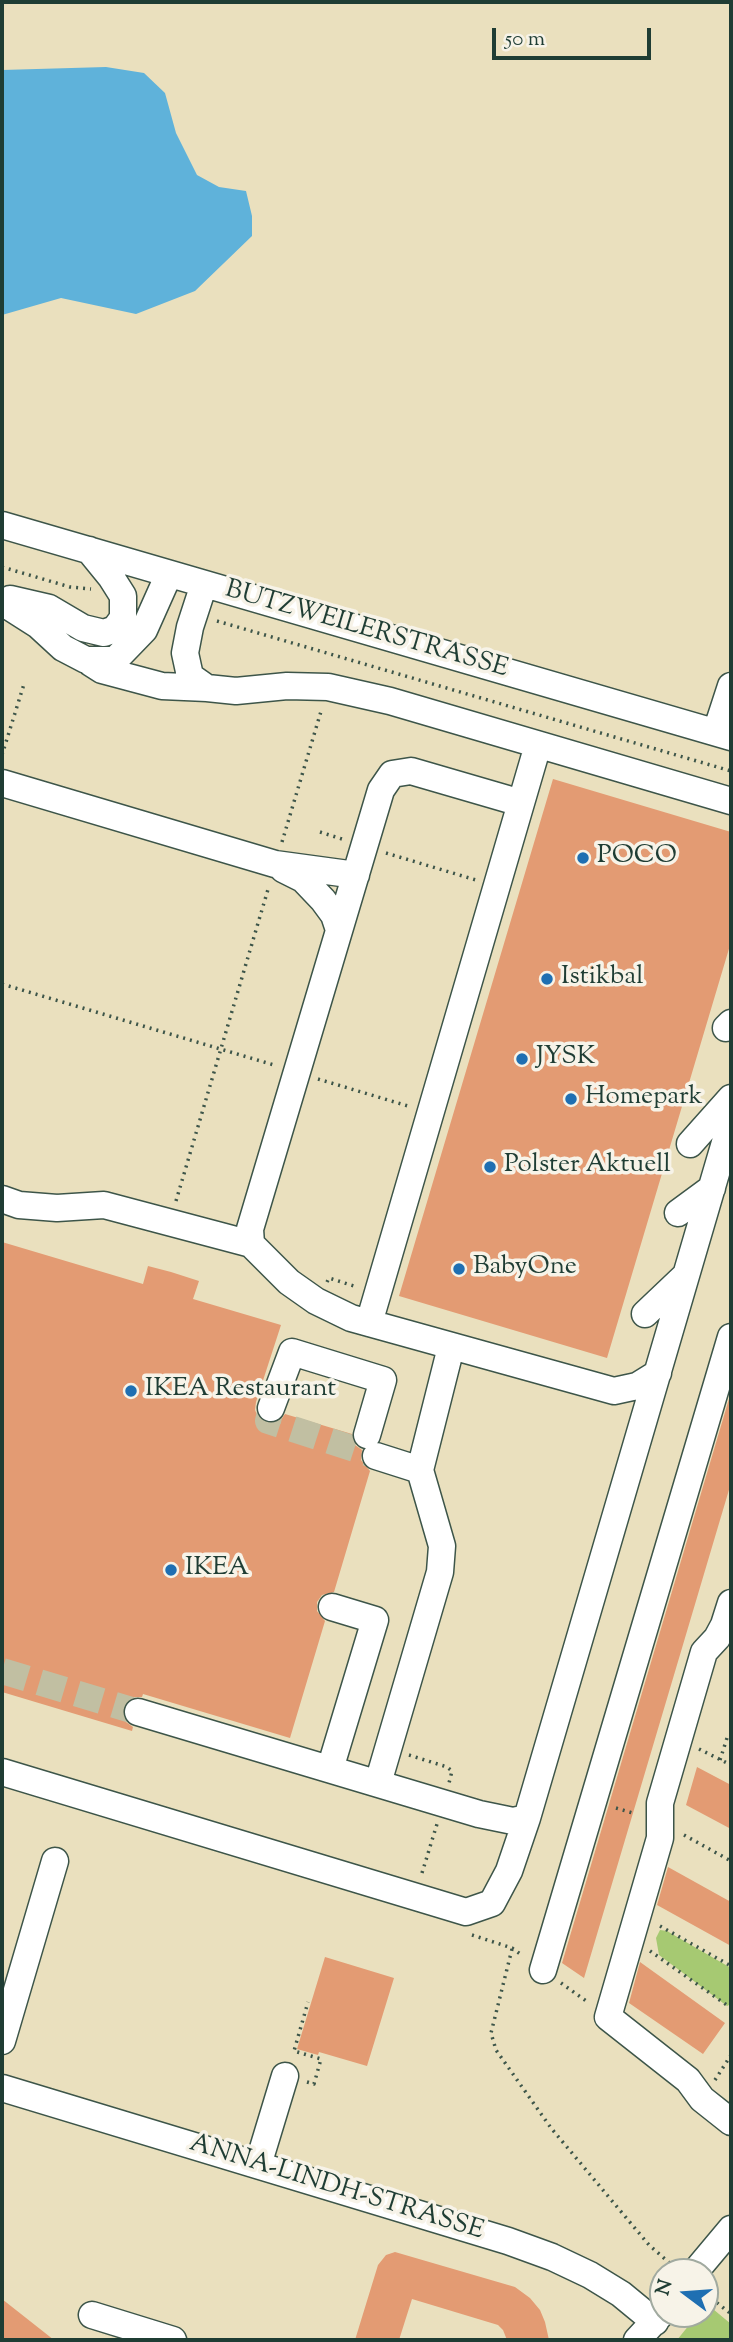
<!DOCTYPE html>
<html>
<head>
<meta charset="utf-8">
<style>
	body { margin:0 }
	#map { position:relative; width:733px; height:2342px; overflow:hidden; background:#eae0be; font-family:"Sorts Mill Goudy",serif }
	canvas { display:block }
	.frame { position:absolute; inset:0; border:4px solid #1f3d34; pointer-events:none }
	.north { position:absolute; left:649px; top:2258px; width:70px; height:70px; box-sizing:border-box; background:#f7f3e8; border:2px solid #a1aaa0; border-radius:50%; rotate:286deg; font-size:19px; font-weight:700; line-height:28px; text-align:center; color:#1f3d34 }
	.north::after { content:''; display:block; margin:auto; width:24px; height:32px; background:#1f6fb2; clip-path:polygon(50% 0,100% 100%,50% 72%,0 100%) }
	.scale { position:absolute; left:492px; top:28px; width:159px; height:32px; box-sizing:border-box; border:4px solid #1f3d34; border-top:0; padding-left:9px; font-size:21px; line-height:24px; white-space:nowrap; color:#1f3d34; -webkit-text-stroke:5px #f7f3e8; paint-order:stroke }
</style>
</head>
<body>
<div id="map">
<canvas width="733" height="2342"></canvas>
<div class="frame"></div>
<div class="north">N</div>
<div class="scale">50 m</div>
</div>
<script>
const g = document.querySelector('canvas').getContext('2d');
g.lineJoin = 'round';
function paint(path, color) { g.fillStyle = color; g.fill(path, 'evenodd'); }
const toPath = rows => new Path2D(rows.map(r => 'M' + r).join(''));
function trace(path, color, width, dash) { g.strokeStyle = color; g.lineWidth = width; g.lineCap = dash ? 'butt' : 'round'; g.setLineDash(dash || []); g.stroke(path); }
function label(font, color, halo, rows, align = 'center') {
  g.font = font + ' "Sorts Mill Goudy",serif'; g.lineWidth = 7; g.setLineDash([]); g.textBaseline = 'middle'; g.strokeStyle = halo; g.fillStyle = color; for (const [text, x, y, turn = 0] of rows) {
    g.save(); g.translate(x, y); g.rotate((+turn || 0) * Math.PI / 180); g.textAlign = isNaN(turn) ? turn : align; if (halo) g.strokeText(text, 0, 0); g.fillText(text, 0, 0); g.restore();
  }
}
paint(toPath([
	[660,1930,667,1931,731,1968,731,2004,727,2006,659,1955,656,1938],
	[707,2304,731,2324,731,2340,677,2340,698,2314,705,2314]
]), '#a6c972');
paint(toPath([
	[106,67,144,73,165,93,176,133,197,175,219,187,246,191,252,216,252,236,195,291,136,314,61,298,2,315,2,70]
]), '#5fb2da');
paint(toPath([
	[553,779,731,832,731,942,607,1358,399,1296],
	[2,1242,143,1284,148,1266,171,1272,199,1281,193,1299,281,1325,256,1402,255,1410,258,1417,265,1422,273,1424,280,1421,285,1414,352,1434,355,1445,362,1450,361,1460,370,1471,334,1592,322,1595,317,1602,317,1611,325,1621,290,1738,143,1694,142,1697,134,1697,128,1700,123,1708,123,1716,126,1722,133,1727,132,1731,2,1692],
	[731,1392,731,1483,584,1978,562,1963],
	[697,1767,731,1785,731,1829,686,1805],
	[668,1867,731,1902,731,1946,657,1905],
	[325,1957,394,1978,367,2066,319,2052,318,2055,297,2049],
	[640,1962,725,2023,703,2054,629,2003],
	[395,2252,515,2287,530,2298,540,2310,545,2322,549,2340,507,2340,503,2330,498,2325,412,2299,399,2340,355,2340,378,2265,386,2255],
	[2,2299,54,2340,2,2340]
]), '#e39b73');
trace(toPath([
	[271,1408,268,1421,376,1456],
	[2,1671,138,1712]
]), '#c1bfa2', 26, [26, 13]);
const minor = toPath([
	[2,525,731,737],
	[204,584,190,627,185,653,190,676,207,688,236,691,287,686,328,687,390,701,731,801],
	[10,599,49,608,83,628,104,633,115,629,123,618,123,596,111,577,89,550],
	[2,602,38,625,63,648,86,660,115,660,144,630,169,574],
	[91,663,102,670,162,686,207,688],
	[716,732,731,686],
	[2,783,275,864,356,875],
	[283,869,303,879,323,900,334,915,339,930],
	[726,1028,731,1023],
	[690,1144,731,1098],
	[2,1199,19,1205,57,1208,104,1205,251,1244,289,1282,316,1301,351,1318,614,1391,637,1386,658,1373],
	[678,1213,712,1188],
	[251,1244,250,1229,381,790,392,774,411,771,521,803],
	[645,1314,685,1276],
	[369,1323,538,745],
	[271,1408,292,1352,383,1380,367,1435],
	[376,1456,420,1470],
	[731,1603,724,1625,717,1638,704,1652,660,1803,660,1838,608,2017,688,2080,702,2099,731,2122],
	[138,1712,479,1814,513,1821,527,1818],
	[330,1769,375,1620,332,1607],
	[2,1772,466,1912,492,1903,509,1871,527,1818,731,1122],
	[378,1783,440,1572,442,1546,420,1470,451,1347],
	[543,1970,731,1337],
	[2,2041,55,1861],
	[2,2088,508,2241,552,2257,590,2275,621,2294,655,2322],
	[258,2165,285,2076],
	[695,2272,731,2229],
	[92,2315,173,2340],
	[637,2340,663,2312]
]);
trace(minor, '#3d5549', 29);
trace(toPath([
	[2,567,70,587,91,589],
	[217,621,731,771],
	[2,755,24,684],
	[320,832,342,839],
	[282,842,322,708],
	[386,853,476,880],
	[2,984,274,1065],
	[318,1079,408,1106],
	[176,1201,269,886],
	[327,1282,329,1278,357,1287],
	[699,1749,731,1765],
	[409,1755,447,1767,452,1771,449,1783],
	[720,1760,727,1738,731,1737],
	[616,1808,636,1814],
	[684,1835,731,1861],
	[422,1873,437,1824],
	[660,1926,731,1966],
	[472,1935,512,1948,523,1956],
	[512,1949,491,2033,496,2050,551,2128,649,2245,673,2266],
	[650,1951,731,2008],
	[561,1983,589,2003],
	[715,2080,731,2055],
	[307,2082,314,2084,321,2059,294,2051,308,2002],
	[706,2294,731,2314],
	[684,2326,694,2314]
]), '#3d5549', 3.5, [2, 5]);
trace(minor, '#fff', 26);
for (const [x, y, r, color] of [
	[583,858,7,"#1f6fb2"],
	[547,979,7,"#1f6fb2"],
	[522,1059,7,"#1f6fb2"],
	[571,1099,7,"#1f6fb2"],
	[490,1167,7,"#1f6fb2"],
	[459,1269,7,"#1f6fb2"],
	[131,1391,7,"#1f6fb2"],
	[171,1570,7,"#1f6fb2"]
]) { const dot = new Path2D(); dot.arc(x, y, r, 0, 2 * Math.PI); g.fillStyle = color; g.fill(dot); trace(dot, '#f7f3e8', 2.5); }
label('26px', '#1f3d34', '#f7f3e8', [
	["BUTZWEILERSTRASSE",366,631,16],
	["ANNA-LINDH-STRASSE",336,2189,17]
]);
label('26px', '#1f3d34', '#f7f3e8', [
	["POCO",597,858],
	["Istikbal",561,979],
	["JYSK",536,1059],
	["Homepark",585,1099],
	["Polster Aktuell",504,1167],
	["BabyOne",473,1269],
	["IKEA Restaurant",145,1391],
	["IKEA",185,1570]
], 'left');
</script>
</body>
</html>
